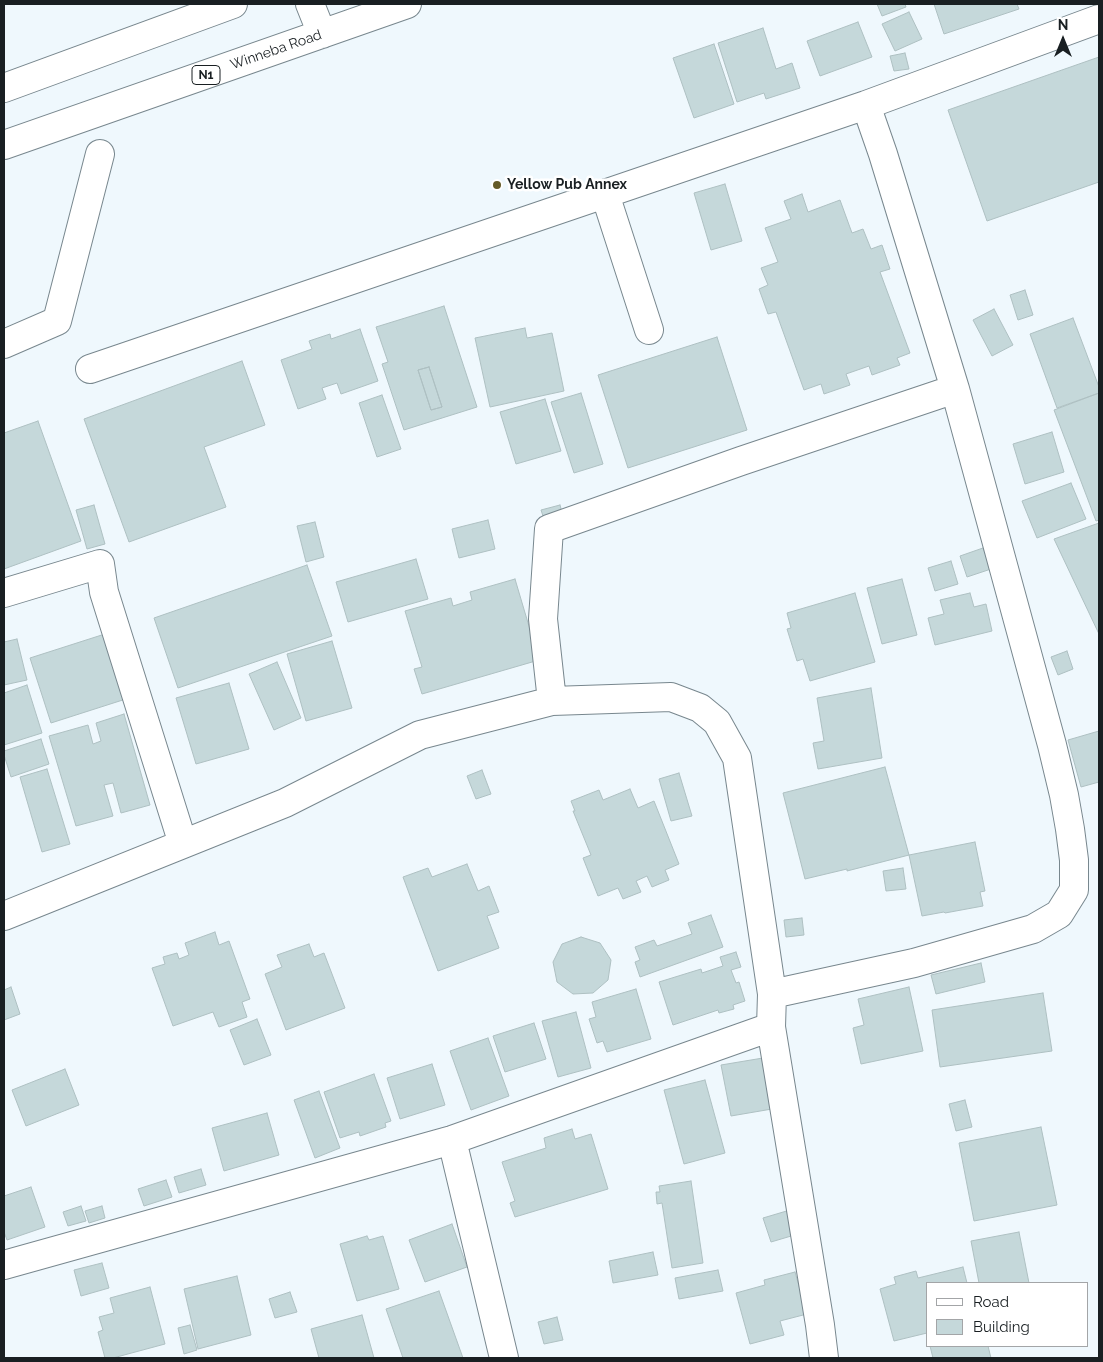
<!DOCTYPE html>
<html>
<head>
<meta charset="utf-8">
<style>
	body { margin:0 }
	#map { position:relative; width:1103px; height:1362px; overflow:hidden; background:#eff8fd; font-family:Raleway,sans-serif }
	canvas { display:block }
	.frame { position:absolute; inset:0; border:5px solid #191f22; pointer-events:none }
	.legend { position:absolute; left:926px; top:1282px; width:162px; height:65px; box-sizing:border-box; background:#fff; border:1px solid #a3a5a7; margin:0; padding:6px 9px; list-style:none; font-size:15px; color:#191f22 }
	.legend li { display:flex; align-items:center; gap:10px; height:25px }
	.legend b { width:25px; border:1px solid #a3a5a7 }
	.north { position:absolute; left:1038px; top:15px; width:50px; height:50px; -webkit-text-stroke:4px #fff; paint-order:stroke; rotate:0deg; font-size:14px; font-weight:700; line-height:20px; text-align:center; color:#191f22 }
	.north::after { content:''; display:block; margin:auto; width:18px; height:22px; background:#191f22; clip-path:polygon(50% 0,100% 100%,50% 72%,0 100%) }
</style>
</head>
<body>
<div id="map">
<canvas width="1103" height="1362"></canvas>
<div class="frame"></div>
<ul class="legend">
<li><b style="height:6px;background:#fff"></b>Road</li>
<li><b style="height:14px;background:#c5d8da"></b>Building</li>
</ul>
<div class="north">N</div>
</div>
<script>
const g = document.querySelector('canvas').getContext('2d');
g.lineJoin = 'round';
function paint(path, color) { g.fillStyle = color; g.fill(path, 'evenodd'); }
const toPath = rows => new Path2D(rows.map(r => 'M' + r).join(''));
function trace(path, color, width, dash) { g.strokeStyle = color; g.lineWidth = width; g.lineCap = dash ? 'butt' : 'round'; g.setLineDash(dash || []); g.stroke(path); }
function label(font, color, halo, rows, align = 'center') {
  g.font = font + ' Raleway,sans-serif'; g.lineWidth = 5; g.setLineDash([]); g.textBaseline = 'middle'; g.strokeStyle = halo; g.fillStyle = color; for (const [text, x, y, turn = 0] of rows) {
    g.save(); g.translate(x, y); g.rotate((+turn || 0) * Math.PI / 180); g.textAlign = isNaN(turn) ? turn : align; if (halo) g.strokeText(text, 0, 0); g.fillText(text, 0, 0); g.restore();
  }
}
const building = toPath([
	[877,4,905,4,906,7,882,16,877,4],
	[934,4,1017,4,1019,9,944,34,934,4],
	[909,12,922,39,895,51,882,24,909,12],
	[858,22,872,57,820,76,807,41,858,22],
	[763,28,776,69,792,63,800,88,766,99,764,93,737,102,718,43,763,28],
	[714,44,734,104,694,118,673,58,714,44],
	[905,53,909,69,894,71,890,56,905,53],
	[1099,57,1099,182,987,221,948,110,1099,57],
	[725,184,742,241,711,250,694,193,725,184],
	[802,194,808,212,840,200,852,233,863,229,871,249,882,245,890,269,880,272,910,353,897,358,900,365,872,375,869,366,846,374,850,385,824,394,821,384,804,390,776,312,768,314,759,289,768,285,761,268,778,262,765,228,791,219,784,201,802,194],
	[1025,290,1033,315,1018,320,1010,295,1025,290],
	[444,306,477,407,404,430,382,364,388,362,376,327,444,306],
	[429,367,442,407,431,410,418,370,429,367],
	[994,309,1013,345,992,356,973,320,994,309],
	[1073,318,1099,387,1099,393,1057,408,1030,334,1073,318],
	[525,328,527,338,552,333,564,391,490,407,475,338,525,328],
	[360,329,378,381,341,394,337,383,322,388,326,399,298,409,281,360,312,349,309,341,330,334,331,339,360,329],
	[717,337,747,430,628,468,598,375,717,337],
	[242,361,265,425,204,447,226,507,129,542,84,419,242,361],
	[429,367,442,407,431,410,418,370,429,367],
	[581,393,603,464,574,473,551,402,581,393],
	[1099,393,1099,520,1096,521,1054,410,1099,393],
	[382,395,401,449,377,457,359,403,382,395],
	[545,399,561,451,516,464,500,412,545,399],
	[38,421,81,541,4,569,4,433,38,421],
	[1052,432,1064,472,1025,484,1013,444,1052,432],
	[1071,483,1086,519,1037,538,1022,501,1071,483],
	[94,505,105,544,87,549,76,510,94,505],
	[560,505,563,516,545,522,541,510,560,505],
	[488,520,495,549,459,558,452,529,488,520],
	[315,522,324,557,306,562,297,526,315,522],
	[1099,523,1099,634,1054,539,1099,523],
	[983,548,991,569,967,577,960,556,983,548],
	[416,559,428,599,348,622,336,582,416,559],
	[951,561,958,584,935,591,928,568,951,561],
	[307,565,332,636,178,688,154,618,307,565],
	[515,579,539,660,422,694,414,669,422,667,405,611,451,598,453,606,472,600,470,592,515,579],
	[902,579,917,635,882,644,867,588,902,579],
	[855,593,875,662,810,681,803,659,797,661,787,629,791,628,787,613,855,593],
	[970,593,974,607,986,604,992,631,935,645,928,618,944,614,940,600,970,593],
	[108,633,129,698,51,723,30,658,108,633],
	[17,639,27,680,4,685,4,642,17,639],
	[332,641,352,708,306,721,287,654,332,641],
	[1067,651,1073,669,1058,675,1051,657,1067,651],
	[277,662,301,718,274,730,249,674,277,662],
	[229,683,249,749,196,764,176,698,229,683],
	[27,685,42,733,4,745,4,693,27,685],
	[871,688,882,758,818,769,813,743,824,741,817,698,871,688],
	[124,714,150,805,121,813,113,783,104,785,113,816,76,826,49,736,88,725,93,744,101,741,96,723,124,714],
	[1099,731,1099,782,1081,787,1068,740,1099,731],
	[41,739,49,764,11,777,4,755,4,751,41,739],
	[885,767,909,855,847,871,847,869,805,879,783,793,885,767],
	[47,769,70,844,42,852,20,777,47,769],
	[482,770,491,794,476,799,467,776,482,770],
	[679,773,692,816,671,821,659,779,679,773],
	[630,789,638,808,654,801,679,864,665,870,669,880,652,887,647,876,636,881,641,892,623,899,618,888,598,896,583,858,591,855,573,811,575,811,571,801,599,790,603,800,630,789],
	[975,842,985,891,980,892,983,906,945,913,944,912,922,916,909,855,975,842],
	[467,864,478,891,489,886,499,912,487,916,499,948,438,971,403,877,428,868,432,877,467,864],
	[903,868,906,889,886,891,883,871,903,868],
	[711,915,723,947,640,977,635,962,640,960,635,947,654,940,657,946,692,934,688,923,711,915],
	[802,918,804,935,786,937,784,920,802,918],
	[215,932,219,945,229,941,250,999,242,1002,247,1017,219,1027,213,1012,173,1026,152,968,165,964,163,957,177,953,179,959,189,955,185,943,215,932],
	[581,937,600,943,611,960,608,980,593,993,573,994,557,982,553,962,562,944,581,937],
	[309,944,314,957,324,953,345,1008,286,1030,265,974,282,967,277,955,309,944],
	[736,952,741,967,731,970,736,983,739,982,745,1001,733,1005,734,1009,719,1013,718,1010,673,1025,659,982,701,969,702,973,723,966,720,957,736,952],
	[981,963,985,982,936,994,931,975,981,963],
	[11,987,20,1014,4,1020,4,990,11,987],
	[909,987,923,1051,861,1064,853,1028,864,1025,858,999,909,987],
	[636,989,651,1039,607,1052,603,1041,597,1043,589,1019,596,1017,592,1002,636,989],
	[1043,993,1052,1051,940,1067,932,1010,1043,993],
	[576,1012,591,1068,558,1077,542,1021,576,1012],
	[257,1019,271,1055,244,1065,230,1030,257,1019],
	[534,1023,546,1059,505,1072,493,1036,534,1023],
	[488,1038,509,1096,471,1110,450,1051,488,1038],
	[763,1058,772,1109,731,1116,721,1065,763,1058],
	[432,1064,445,1105,400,1119,387,1078,432,1064],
	[65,1069,79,1105,26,1126,12,1090,65,1069],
	[374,1074,391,1121,385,1123,386,1127,360,1136,359,1132,340,1138,324,1092,374,1074],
	[705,1080,725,1153,684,1164,664,1090,705,1080],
	[319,1091,340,1148,315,1158,294,1100,319,1091],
	[965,1100,972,1127,956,1131,949,1104,965,1100],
	[267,1113,279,1155,224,1171,212,1128,267,1113],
	[1041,1127,1057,1205,974,1221,959,1143,1041,1127],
	[572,1129,575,1139,591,1134,608,1189,515,1217,510,1203,515,1201,502,1162,546,1148,544,1138,572,1129],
	[201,1169,206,1185,179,1193,174,1177,201,1169],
	[166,1180,172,1197,144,1206,138,1189,166,1180],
	[691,1181,703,1263,672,1268,662,1203,657,1204,656,1192,660,1192,659,1186,691,1181],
	[31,1187,45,1227,7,1240,4,1232,4,1196,31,1187],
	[81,1206,86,1221,68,1226,63,1212,81,1206],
	[102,1206,105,1218,89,1223,85,1211,102,1206],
	[790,1210,798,1234,771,1242,763,1218,790,1210],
	[452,1224,467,1267,425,1282,409,1240,452,1224],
	[1019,1232,1029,1283,979,1283,971,1241,1019,1232],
	[367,1236,369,1240,383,1236,399,1289,357,1301,340,1244,367,1236],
	[653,1252,658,1275,613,1283,609,1261,653,1252],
	[102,1263,109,1288,81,1296,74,1270,102,1263],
	[963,1267,967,1283,927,1283,927,1333,894,1341,880,1289,896,1284,894,1277,916,1271,918,1278,963,1267],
	[718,1270,723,1291,679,1299,675,1278,718,1270],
	[795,1272,807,1314,780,1321,784,1335,750,1344,736,1293,765,1285,764,1280,795,1272],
	[237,1276,251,1335,198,1349,184,1289,237,1276],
	[150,1287,165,1344,113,1358,105,1358,98,1332,103,1330,99,1317,114,1313,110,1298,150,1287],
	[439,1291,463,1358,403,1358,386,1309,439,1291],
	[290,1292,297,1312,275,1318,269,1299,290,1292],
	[362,1315,374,1358,319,1358,311,1329,362,1315],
	[557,1317,563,1340,544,1344,538,1322,557,1317],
	[190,1325,197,1350,184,1354,178,1328,190,1325],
	[930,1346,988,1346,991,1358,933,1358,930,1346]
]);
paint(building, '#c5d8da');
trace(building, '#aec0c2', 1);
const minor = toPath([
	[605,194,649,330],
	[4,344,57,321,100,154],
	[90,369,866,105],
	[4,593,100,564,104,592,183,844],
	[552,701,543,619,549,529,741,461,955,389],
	[4,916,285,803,420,735,552,701,671,697,700,708,717,722,737,758,772,994,771,1027,820,1325,824,1358],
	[772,994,914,963,1033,929,1059,914,1074,890,1074,860,1070,829,1064,795,1052,745,955,389,883,154,866,105,1099,19],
	[452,1140,504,1358],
	[4,1265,452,1140,771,1027]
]);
const highway = toPath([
	[310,4,322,34],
	[4,88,233,4],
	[4,145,407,4]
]);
trace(minor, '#78878e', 30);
trace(highway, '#78878e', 30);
trace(minor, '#fff', 28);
trace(highway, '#fff', 28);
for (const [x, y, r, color] of [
	[497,185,5,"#635a27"]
]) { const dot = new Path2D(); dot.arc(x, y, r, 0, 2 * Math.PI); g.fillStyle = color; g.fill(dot); trace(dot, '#fff', 2); }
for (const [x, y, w] of [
	[206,75,28]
]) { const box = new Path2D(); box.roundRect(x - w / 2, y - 9.5, w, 19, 4); g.fillStyle = '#fff'; g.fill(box); trace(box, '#191f22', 1); }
label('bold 12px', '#191f22', null, [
	["N1",206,75]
]);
label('14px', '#191f22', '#fff', [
	["Winneba Road",276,50,-19]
]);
label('bold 14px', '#191f22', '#fff', [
	["Yellow Pub Annex",507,185]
], 'left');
</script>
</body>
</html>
